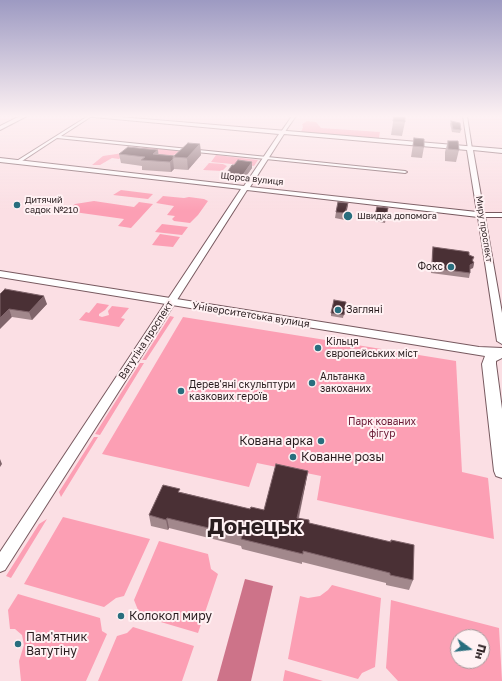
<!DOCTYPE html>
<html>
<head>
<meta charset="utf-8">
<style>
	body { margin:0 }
	#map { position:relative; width:502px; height:681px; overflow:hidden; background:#fbdfe4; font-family:"Golos Text",sans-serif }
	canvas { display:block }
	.north { position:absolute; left:450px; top:629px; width:40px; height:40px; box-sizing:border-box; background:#fff1f3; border:1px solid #a99c9e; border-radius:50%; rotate:105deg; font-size:11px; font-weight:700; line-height:16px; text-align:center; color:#291d1f }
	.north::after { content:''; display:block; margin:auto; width:14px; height:18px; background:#296e7e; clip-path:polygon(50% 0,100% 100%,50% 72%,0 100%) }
</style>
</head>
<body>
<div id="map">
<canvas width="502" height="681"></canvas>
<div class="north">Пн</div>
</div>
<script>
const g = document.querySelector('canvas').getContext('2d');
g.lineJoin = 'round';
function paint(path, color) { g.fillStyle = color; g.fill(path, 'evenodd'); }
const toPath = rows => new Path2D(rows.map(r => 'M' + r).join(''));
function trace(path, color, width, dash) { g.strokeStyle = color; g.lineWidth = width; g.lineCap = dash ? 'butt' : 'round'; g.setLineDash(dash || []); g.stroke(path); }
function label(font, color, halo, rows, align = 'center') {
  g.font = font + ' "Golos Text",sans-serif'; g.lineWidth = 4; g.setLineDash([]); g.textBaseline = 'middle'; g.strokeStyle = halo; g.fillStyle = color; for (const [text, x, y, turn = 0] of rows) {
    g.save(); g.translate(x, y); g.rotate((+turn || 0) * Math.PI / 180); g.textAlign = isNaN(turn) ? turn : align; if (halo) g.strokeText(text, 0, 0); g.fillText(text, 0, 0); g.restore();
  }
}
paint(toPath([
	[307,121,316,122,321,128,380,132,379,138,301,132,303,127,302,124],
	[144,146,180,150,176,154,166,158,125,154,119,159,112,158,100,165,92,165,103,156,123,153,136,152],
	[216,155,258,160,254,166,211,162],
	[209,163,223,164,227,166,222,171,203,170],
	[121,190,153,194,148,199,113,195],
	[163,196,184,198,189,197,204,199,208,201,198,215,190,223,174,221,172,219,175,216,167,215,174,206,156,203],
	[94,201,134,207,139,202,153,204,131,228,118,226,124,219,67,211,75,204],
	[162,224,188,227,182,235,155,232],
	[160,234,180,237,173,247,152,245],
	[97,303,109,305,105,310,99,314,99,316,102,317,109,315,108,311,112,306,129,308,121,318,125,319,119,327,79,320,86,312,89,313],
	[170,316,174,317,146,360,142,360],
	[183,317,456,361,462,472,488,478,494,539,317,500,321,476,257,463,249,487,102,454],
	[140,363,144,363,100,435,95,434],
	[94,437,98,437,61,497,59,492],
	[63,517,150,539,124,596,116,598,104,607,24,584],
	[47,519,11,578,6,576,39,524],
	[159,541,208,554,211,569,218,574,198,633,137,615,138,610,134,600],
	[332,585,381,598,375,667,362,673,358,679,288,659,300,596,308,598,320,596,328,590],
	[18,594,100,618,102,631,107,634,86,681,21,681,19,661,24,645,22,635,15,629,10,629,8,610],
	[391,600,499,628,502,681,398,681,386,668],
	[458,637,482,637,482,661,458,661],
	[133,627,194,646,182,681,98,681,117,636,127,633],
	[285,670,323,681,283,681]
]), '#fc9fb4');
paint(toPath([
	[245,579,273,586,251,681,217,681]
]), '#cd7389');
const minor = toPath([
	[88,116,92,116,61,136,405,171,407,172,405,173,57,138,19,163,15,162,88,116],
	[292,116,296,116,284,133,282,133,281,132,292,116],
	[463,116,467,116,472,149,470,150,468,149,463,116]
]);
const tertiary = toPath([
	[91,116,108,116,502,149,502,153,473,150,484,213,502,213,502,217,485,217,502,313,502,344,497,341,478,217,247,190,5,570,0,572,0,552,241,189,0,162,0,158,244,186,279,134,93,117,91,116],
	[284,134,467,150,477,212,250,187,284,134]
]);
const secondary = toPath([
	[20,116,27,116,0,130,0,126,20,116]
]);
const primary = toPath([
	[0,271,479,347,502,348,502,358,496,361,496,364,502,409,502,478,496,476,494,471,482,364,485,356,0,277,0,271]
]);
trace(minor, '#77595f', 2);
trace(tertiary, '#77595f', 2);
trace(secondary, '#77595f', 2);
trace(primary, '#77595f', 2);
paint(minor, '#fff');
paint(tertiary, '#fff');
paint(secondary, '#fff');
paint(primary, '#fff');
paint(toPath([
	[394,116,405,122,402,136,391,135],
	[451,121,461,130,460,133,452,132,450,124],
	[414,138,424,147,422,158,411,157],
	[448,141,459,150,456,162,445,161,445,152],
	[200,144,201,155,188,170,174,169,171,172,142,170,142,166,121,163,119,154,158,154,175,156],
	[252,168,242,182,226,180,226,174],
	[348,203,347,210,345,220,335,218,336,212],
	[377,207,388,208,385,223,374,221],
	[433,247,474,257,473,261,474,263,473,268,470,269,470,273,469,278,431,273,432,252],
	[0,294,47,304,32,320,12,317],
	[346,302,343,318,331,316,331,313],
	[306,482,299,518,309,523,390,542,391,540,413,580,409,590,386,585,386,583,302,562,302,564,242,549,241,546,169,528,168,530,151,526,149,515,180,492,250,509,264,510]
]), '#a2888c');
paint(toPath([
	[200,144,201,155,188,170,187,158],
	[158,150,159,159,153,154],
	[173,159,174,169,171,172,170,162],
	[252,162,252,168,242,182,242,176],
	[348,203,347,210,345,220,345,213],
	[474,263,473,268,468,270,470,265],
	[44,296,47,304,32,320,29,312],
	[9,309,12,317,0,329,0,318],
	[0,459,2,464,0,467],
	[308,471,306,482,296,528,297,518],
	[167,518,169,528,168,530,166,520]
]), '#7f646a');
const building = toPath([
	[394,116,405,116,405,122,393,121,394,116],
	[451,121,460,123,461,130,453,129,451,121],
	[414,138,424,139,424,147,413,146,414,138],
	[448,141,458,141,459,150,448,149,448,141],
	[188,143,200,144,187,158,173,157,188,143],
	[128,147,158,150,153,154,175,156,173,157,173,159,170,162,141,160,145,157,119,154,128,147],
	[238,160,252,162,242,176,226,174,232,165,234,165,238,160],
	[338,202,348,203,345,213,336,212,338,202],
	[377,207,388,208,386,216,375,215,377,207],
	[433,247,469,252,469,255,474,257,472,260,474,263,470,265,470,273,432,268,433,247],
	[5,289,44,296,29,312,9,309,0,318,0,294,5,289],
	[334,300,346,302,344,315,331,313,334,300],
	[276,464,308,471,297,518,309,520,309,523,391,542,391,540,414,545,413,580,390,575,390,573,303,551,303,554,241,539,242,536,167,518,166,520,149,515,163,485,180,489,178,492,250,509,251,507,264,510,276,464]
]);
paint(building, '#4a3035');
trace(building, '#7f646a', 1);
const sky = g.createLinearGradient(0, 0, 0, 211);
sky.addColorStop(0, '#9d9ac2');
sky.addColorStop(0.55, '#fdf1f3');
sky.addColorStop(1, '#fdf1f300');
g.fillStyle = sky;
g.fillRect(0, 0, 502, 211);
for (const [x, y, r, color] of [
	[17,205,4,"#296e7e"],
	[348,216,5,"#296e7e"],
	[451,267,4,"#296e7e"],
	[338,310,4,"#296e7e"],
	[318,348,4,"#296e7e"],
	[312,383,4,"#296e7e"],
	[181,391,4,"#296e7e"],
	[321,441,4,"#296e7e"],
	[293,457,4,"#296e7e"],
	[121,616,4,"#296e7e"],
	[18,644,4,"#296e7e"]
]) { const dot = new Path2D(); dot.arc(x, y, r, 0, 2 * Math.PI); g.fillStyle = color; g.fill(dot); trace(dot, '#fff1f3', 1.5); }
label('9px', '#291d1f', '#fff1f3', [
	["Щорса вулиця",252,179,6],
	["Миру проспект",484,229,81]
]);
label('9px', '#291d1f', '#fff1f3', [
	["Дитячий",25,200],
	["садок №210",25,210],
	["Швидка допомога",357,216]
], 'left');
label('10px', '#291d1f', '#fff1f3', [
	["Фокс",443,267,"right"],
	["Загляні",346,310],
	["Кільця",326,342],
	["європейських міст",326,354],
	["Альтанка",320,377],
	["закоханих",320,389],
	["Дерев'яні скульптури",189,385],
	["казкових героїв",189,397]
], 'left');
label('10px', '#291d1f', '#fff1f3', [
	["Університетська вулиця",251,315,9],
	["Ватутіна проспект",146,340,-57]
]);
label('10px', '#681632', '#fff1f3', [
	["Парк кованих",382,422],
	["фігур",382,434]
]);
label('12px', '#291d1f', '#fff1f3', [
	["Кована арка",313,441,"right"],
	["Кованне розы",301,457],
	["Колокол миру",129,616],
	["Пам'ятник",26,637],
	["Ватутіну",26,651]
], 'left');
label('bold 22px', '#291d1f', '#fff1f3', [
	["Донецьк",255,527]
]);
</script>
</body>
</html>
